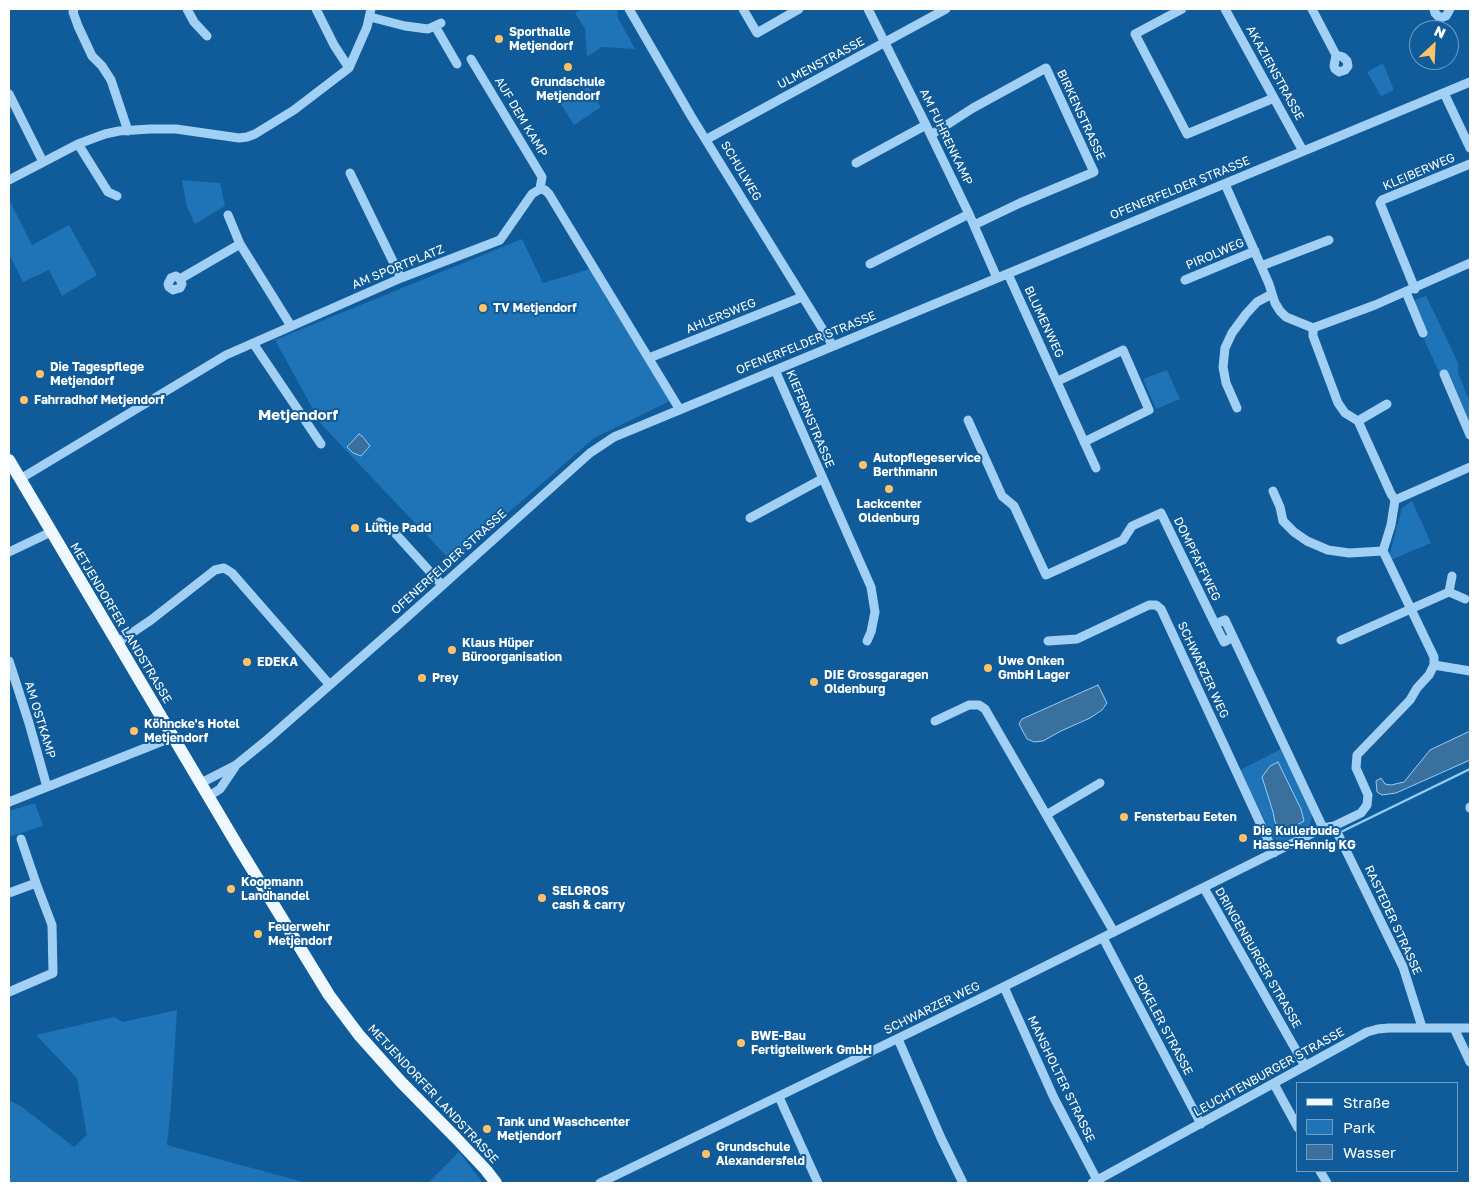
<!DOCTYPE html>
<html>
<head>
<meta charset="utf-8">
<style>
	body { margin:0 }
	#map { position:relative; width:1479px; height:1192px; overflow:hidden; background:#105b99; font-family:"Golos Text",sans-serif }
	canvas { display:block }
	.frame { position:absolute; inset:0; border:10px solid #fff; pointer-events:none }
	.legend { position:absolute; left:1296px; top:1082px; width:162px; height:90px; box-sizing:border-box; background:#105b99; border:1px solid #709dc2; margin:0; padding:6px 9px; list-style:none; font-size:15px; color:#fff }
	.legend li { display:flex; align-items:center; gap:10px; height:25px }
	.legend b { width:25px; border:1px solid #709dc2 }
	.north { position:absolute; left:1409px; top:20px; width:50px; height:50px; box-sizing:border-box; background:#105b99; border:1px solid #709dc2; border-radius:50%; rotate:25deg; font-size:14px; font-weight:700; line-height:20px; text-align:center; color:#fff }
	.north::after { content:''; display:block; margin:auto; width:18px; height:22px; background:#ffc265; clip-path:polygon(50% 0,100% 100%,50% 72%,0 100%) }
</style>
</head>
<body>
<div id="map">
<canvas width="1479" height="1192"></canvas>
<div class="frame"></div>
<ul class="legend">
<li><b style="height:6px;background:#eff7ff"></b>Straße</li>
<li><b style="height:14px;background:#1e74b7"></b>Park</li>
<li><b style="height:14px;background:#3a709d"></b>Wasser</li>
</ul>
<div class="north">N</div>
</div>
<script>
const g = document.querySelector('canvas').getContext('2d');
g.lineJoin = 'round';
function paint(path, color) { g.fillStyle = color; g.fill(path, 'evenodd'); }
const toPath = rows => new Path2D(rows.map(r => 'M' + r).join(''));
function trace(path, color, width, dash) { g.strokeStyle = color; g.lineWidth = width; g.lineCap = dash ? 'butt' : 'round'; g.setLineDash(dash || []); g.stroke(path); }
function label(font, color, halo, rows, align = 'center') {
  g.font = font + ' "Golos Text",sans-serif'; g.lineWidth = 4; g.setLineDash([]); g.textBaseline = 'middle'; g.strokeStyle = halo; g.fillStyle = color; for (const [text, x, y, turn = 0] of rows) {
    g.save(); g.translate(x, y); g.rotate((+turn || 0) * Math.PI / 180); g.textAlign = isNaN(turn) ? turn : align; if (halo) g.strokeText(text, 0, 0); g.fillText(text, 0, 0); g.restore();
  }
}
paint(toPath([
	[582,9,618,9,617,16,635,49,602,47,587,57,585,29,575,13],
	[1383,63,1394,90,1381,96,1367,72],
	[588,87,601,107,574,125,561,104],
	[182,180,220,183,225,206,195,224,187,207],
	[9,199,32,245,69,225,97,275,62,296,49,270,23,282,9,254],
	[522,239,543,283,590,269,670,401,594,438,452,562,321,424,275,340],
	[1426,296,1445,335,1458,363,1458,373,1470,402,1470,434,1444,383,1424,339,1427,337,1412,301],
	[1167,370,1180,399,1156,409,1143,379],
	[1412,501,1431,543,1391,560,1390,553,1402,508],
	[1281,749,1312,815,1310,829,1283,842,1274,839,1240,770],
	[35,803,43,826,9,837,9,811],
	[177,1010,171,1106,167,1145,307,1183,9,1183,9,1100,22,1107,74,1147,87,1135,77,1078,36,1035,114,1017,123,1022],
	[459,1152,483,1183,428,1183]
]), '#1e74b7');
const water = toPath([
	[359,434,362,436,370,446,361,456,353,453,347,447,359,434],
	[1098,685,1107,703,1102,710,1090,718,1061,731,1043,741,1034,742,1027,739,1019,724,1022,719,1098,685],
	[1470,731,1470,760,1396,793,1382,795,1377,792,1376,781,1381,778,1385,784,1391,785,1404,782,1430,750,1470,731],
	[1278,762,1301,809,1304,821,1293,827,1281,831,1275,822,1273,812,1262,777,1270,766,1278,762]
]);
paint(water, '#3a709d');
trace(water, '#93cdf8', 1);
trace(toPath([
	[1343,831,1470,769]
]), '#93cdf8', 2.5);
trace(toPath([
	[74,9,73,12,78,26,92,56,102,66,111,80,128,131],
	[187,9,194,22,207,36],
	[316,9,334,45,349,68],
	[629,9,691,116,833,346],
	[743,9,757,33,799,9],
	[868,9,926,125,969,214,997,278],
	[1182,9,1135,34,1187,134,1274,98],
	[1225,9,1303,151],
	[1312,9,1336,55,1334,66,1335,69,1339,72,1345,70,1348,66,1347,61,1343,57,1336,55],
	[1434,9,1435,13,1440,18,1446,16,1450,9],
	[370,17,405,26,428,29,441,23],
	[435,26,457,64],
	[471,59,542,177,540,189],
	[1444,93,1470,148],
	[9,94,43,162],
	[931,135,973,108,1046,68,1094,172,1020,203,974,225],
	[707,139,946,9],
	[78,144,108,192,117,196],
	[856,163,926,125],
	[350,173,401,278],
	[9,180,78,144,105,134,119,131,150,129,176,129,239,138,247,137,255,134,294,110,349,68,367,27,371,9],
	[1225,184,1269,284,1275,303,1280,311,1286,317,1313,328,1375,305,1470,263],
	[228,215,240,244],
	[870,264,969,214],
	[1261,266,1329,240],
	[1008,274,1096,468],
	[180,279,182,284,180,288,173,290,169,287,168,284,171,278,176,276,180,279,240,244,291,326],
	[1185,280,1255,251],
	[1415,289,1380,203,1382,200,1470,164],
	[1406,292,1423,333],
	[1313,328,1313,336,1338,403,1345,413,1358,421,1391,494,1395,500],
	[253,343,321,444],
	[649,358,802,297],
	[775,370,871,587,875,612,871,632,867,641],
	[1444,374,1470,435],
	[1058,381,1123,350,1149,410,1084,442],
	[1237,408,1226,383,1223,367,1225,348,1232,333,1246,314,1257,302,1272,294],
	[968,420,1002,496,1014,506,1046,575,1123,540,1132,526,1161,513,1215,624,1225,620,1323,828],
	[1358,421,1387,404],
	[20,479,226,355,401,278,500,240,532,194,540,189,545,190,549,194,680,410],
	[1273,491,1280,507,1283,521,1294,532,1307,541,1328,550,1349,553,1383,551],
	[750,518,822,479],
	[380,522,394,532,442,585],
	[9,552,51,532],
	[1449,592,1452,576],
	[1215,624,1224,642,1233,637],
	[1341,640,1449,592,1465,599],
	[1048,641,1077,639,1149,605,1156,605,1161,609,1274,853],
	[117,643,151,620,215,570,224,568,232,573,329,684],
	[9,661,29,723,47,787],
	[1434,665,1470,671],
	[935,721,969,705,979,705,985,709,1114,932],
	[201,783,236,765,268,739,397,626,590,453,614,437,1470,82],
	[209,796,220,789,235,767],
	[9,802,173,737],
	[1470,807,1470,808],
	[1046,815,1100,783],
	[1334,826,1403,967,1422,1027],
	[21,839,36,883],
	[1204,888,1305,1066],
	[9,893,36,883,52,925,53,973,9,992],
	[1103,938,1201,1124],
	[1004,987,1054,1098,1097,1180],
	[1454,1028,1470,1062],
	[898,1039,941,1138,963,1183],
	[1274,1084,1298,1128],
	[779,1097,818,1183],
	[1320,1171,1327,1183],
	[600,1183,977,1000,1323,828,1334,826,1361,813,1367,805,1368,795,1356,768,1357,755,1410,700,1417,688,1429,675,1434,665,1434,657,1383,551,1391,525,1395,500,1470,467],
	[1092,1183,1367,1032,1378,1029,1389,1028,1470,1028]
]), '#a2d0f5', 9);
trace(toPath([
	[9,460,239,848,329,995,359,1035,401,1082,456,1138,486,1170,496,1183]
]), '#eff7ff', 12);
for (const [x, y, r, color] of [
	[499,39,5,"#ffc265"],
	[568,67,5,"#ffc265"],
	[483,308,5,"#ffc265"],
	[40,374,5,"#ffc265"],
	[24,400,5,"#ffc265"],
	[863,465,5,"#ffc265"],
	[889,489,5,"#ffc265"],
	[355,528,5,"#ffc265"],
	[452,650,5,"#ffc265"],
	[247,662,5,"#ffc265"],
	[988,668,5,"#ffc265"],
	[422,678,5,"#ffc265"],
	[814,682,5,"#ffc265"],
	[134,731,5,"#ffc265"],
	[1124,817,5,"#ffc265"],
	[1243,838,5,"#ffc265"],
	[231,889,5,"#ffc265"],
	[542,898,5,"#ffc265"],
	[258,934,5,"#ffc265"],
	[741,1043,5,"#ffc265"],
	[487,1129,5,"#ffc265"],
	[706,1154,5,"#ffc265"]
]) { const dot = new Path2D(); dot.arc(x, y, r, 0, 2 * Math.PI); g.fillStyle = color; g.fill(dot); trace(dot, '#105b99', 2); }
label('bold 12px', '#fff', '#105b99', [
	["Sporthalle",509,32],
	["Metjendorf",509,46],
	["Grundschule",568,82,"center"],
	["Metjendorf",568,96,"center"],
	["TV Metjendorf",493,308],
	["Die Tagespflege",50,367],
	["Metjendorf",50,381],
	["Fahrradhof Metjendorf",34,400],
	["Autopflegeservice",873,458],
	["Berthmann",873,472],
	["Lackcenter",889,504,"center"],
	["Oldenburg",889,518,"center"],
	["Lüttje Padd",365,528],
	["Klaus Hüper",462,643],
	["Büroorganisation",462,657],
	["Uwe Onken",998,661],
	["GmbH Lager",998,675],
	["EDEKA",257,662],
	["DIE Grossgaragen",824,675],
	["Oldenburg",824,689],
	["Prey",432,678],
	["Köhncke's Hotel",144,724],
	["Metjendorf",144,738],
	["Fensterbau Eeten",1134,817],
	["Die Kullerbude",1253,831],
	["Hasse-Hennig KG",1253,845],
	["Koopmann",241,882],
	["Landhandel",241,896],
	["SELGROS",552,891],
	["cash & carry",552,905],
	["Feuerwehr",268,927],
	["Metjendorf",268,941],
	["BWE-Bau",751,1036],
	["Fertigteilwerk GmbH",751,1050],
	["Tank und Waschcenter",497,1122],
	["Metjendorf",497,1136],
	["Grundschule",716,1147],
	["Alexandersfeld",716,1161]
], 'left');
label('12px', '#fff', '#105b99', [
	["ULMENSTRASSE",821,63,-28],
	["AKAZIENSTRASSE",1275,73,61],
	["BIRKENSTRASSE",1081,115,65],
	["AUF DEM KAMP",521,117,59],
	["AM FUHRENKAMP",946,137,64],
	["SCHULWEG",741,171,59],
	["KLEIBERWEG",1419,172,-23],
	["OFENERFELDER STRASSE",1180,188,-22],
	["PIROLWEG",1215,254,-23],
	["AM SPORTPLATZ",398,267,-22],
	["AHLERSWEG",721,316,-22],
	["BLUMENWEG",1044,322,65],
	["OFENERFELDER STRASSE",806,343,-22],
	["KIEFERNSTRASSE",810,419,67],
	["DOMPFAFFWEG",1197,559,64],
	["OFENERFELDER STRASSE",449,562,-42],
	["METJENDORFER LANDSTRASSE",121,623,59],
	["SCHWARZER WEG",1203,670,65],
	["AM OSTKAMP",40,720,73],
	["RASTEDER STRASSE",1393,920,65],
	["DRINGENBURGER STRASSE",1258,958,60],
	["SCHWARZER WEG",932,1008,-26],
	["BOKELER STRASSE",1163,1025,62],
	["LEUCHTENBURGER STRASSE",1269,1072,-29],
	["MANSHOLTER STRASSE",1061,1079,64],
	["METJENDORFER LANDSTRASSE",433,1094,47]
]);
label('bold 15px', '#fff', '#105b99', [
	["Metjendorf",298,415]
]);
</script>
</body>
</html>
